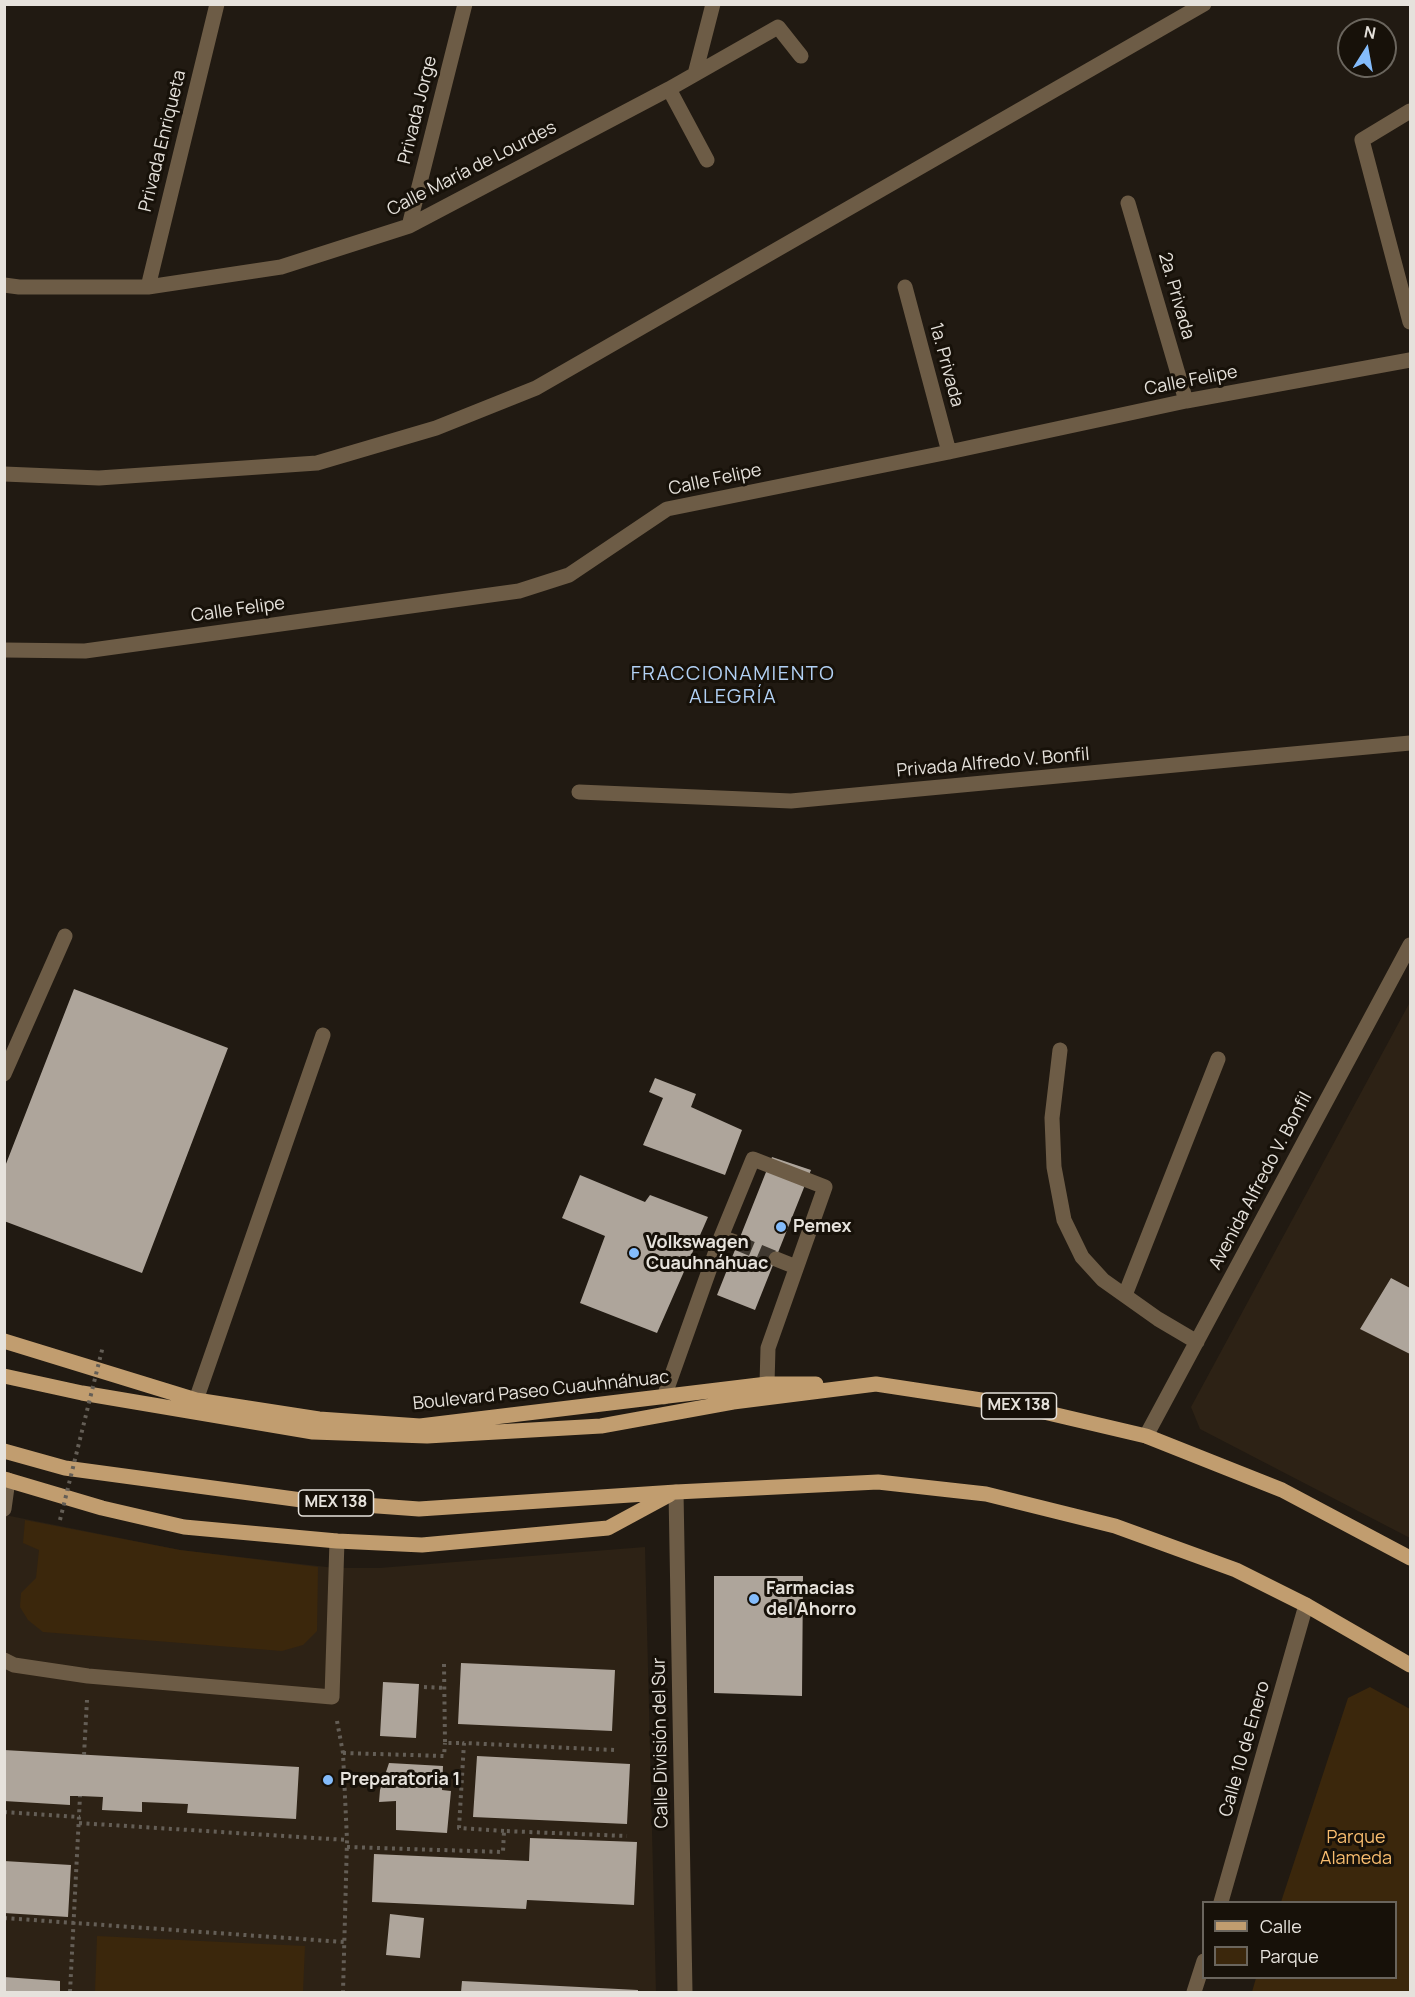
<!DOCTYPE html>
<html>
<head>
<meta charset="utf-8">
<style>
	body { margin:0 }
	#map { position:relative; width:1415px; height:1997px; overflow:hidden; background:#211a12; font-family:Manrope,sans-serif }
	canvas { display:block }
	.frame { position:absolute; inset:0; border:6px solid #e6e2dc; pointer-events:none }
	.legend { position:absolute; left:1202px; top:1901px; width:195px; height:78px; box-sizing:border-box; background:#171109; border:2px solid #6a655d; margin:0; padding:8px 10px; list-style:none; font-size:18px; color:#e6e2dc }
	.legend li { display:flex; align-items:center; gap:12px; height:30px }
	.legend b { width:30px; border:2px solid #6a655d }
	.north { position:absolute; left:1337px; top:18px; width:60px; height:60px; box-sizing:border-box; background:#171109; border:2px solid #6a655d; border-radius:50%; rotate:11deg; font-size:16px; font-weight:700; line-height:24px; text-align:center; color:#e6e2dc }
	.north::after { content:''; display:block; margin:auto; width:21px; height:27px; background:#84bcfb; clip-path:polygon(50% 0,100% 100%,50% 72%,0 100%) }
</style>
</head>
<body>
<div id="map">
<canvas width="1415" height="1997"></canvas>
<div class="frame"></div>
<ul class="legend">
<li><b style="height:8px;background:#c19d6f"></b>Calle</li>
<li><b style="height:16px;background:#3b270c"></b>Parque</li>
</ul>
<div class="north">N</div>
</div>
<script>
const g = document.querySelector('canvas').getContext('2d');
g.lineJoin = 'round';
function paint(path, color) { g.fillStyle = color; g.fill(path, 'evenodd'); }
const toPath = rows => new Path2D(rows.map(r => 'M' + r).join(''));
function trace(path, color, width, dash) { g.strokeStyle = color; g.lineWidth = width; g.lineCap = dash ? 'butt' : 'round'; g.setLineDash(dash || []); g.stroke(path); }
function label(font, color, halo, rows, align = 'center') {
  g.font = font + ' Manrope,sans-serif'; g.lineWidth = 6; g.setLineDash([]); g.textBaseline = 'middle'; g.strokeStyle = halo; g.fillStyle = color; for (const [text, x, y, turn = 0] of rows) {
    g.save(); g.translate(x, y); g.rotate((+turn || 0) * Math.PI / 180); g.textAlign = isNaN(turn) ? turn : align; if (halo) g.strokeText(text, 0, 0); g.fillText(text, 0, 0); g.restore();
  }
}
paint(toPath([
	[1410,1002,1410,1538,1200,1429,1191,1407],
	[5,1515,180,1550,335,1568,379,1568,645,1547,656,1992,5,1992]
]), '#2d2215');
paint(toPath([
	[25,1520,180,1550,318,1567,317,1631,303,1645,282,1651,43,1632,28,1620,20,1607,21,1593,36,1578,39,1550,23,1543],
	[1370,1687,1410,1709,1410,1992,1252,1992,1256,1978,1396,1978,1396,1902,1281,1902,1348,1698],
	[97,1936,305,1946,303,1992,95,1992]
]), '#3b270c');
paint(toPath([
	[74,989,228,1048,142,1273,4,1221,4,1169],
	[655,1078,696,1094,691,1107,742,1130,725,1175,643,1145,663,1098,649,1092],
	[772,1157,811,1170,755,1310,717,1295],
	[580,1175,645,1202,650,1195,708,1217,657,1333,580,1303,605,1236,562,1218],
	[1391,1278,1410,1288,1410,1354,1360,1329],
	[714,1576,803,1576,802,1696,714,1693],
	[461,1663,615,1670,612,1731,458,1724],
	[383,1682,419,1684,416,1738,380,1736],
	[4,1750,299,1767,296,1819,187,1813,188,1804,142,1802,142,1812,102,1810,103,1797,80,1796,70,1796,70,1805,4,1801],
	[477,1756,630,1764,627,1824,473,1817],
	[389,1763,443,1766,442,1790,451,1791,447,1833,396,1830,396,1801,379,1802,380,1790],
	[530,1838,637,1842,634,1905,527,1900,526,1909,372,1902,374,1854,529,1861],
	[4,1861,71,1865,68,1917,4,1913],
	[390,1914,424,1918,420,1958,386,1955],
	[4,1977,60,1981,60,1992,4,1992],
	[462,1981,638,1990,638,1992,461,1992]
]), '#aea59b');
trace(toPath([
	[738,1243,776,1259]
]), '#3f3830', 15, [15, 8]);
trace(toPath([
	[444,1664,445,1743,464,1743],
	[424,1687,445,1688],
	[337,1721,343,1753,347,1840,343,1992],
	[343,1753,444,1756,445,1743],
	[84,1755,87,1700],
	[4,1812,80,1817],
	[79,1823,347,1840],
	[504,1831,459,1828,464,1743,614,1750],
	[347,1847,503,1852,504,1831,627,1836],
	[4,1918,344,1942],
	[70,1992,80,1796]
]), '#645e56', 4, [3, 4.5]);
trace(toPath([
	[695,74,713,4],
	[669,89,707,160],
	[1410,111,1362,140,1410,322],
	[1128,203,1186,401],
	[409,226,465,4],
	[4,285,19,287,148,287,281,267,409,226,669,89,778,27,801,56],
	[148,287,217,4],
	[905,287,949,452],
	[4,474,99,478,317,463,436,428,536,388,1204,4],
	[4,650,85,651,519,591,569,575,667,509,949,452,1186,401,1410,360],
	[579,792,791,801,1410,743],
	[1060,1050,1052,1118,1054,1167,1064,1220,1082,1257,1103,1280,1158,1319,1197,1342],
	[4,1074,65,936],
	[721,1237,738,1243],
	[776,1259,796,1267],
	[1125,1295,1218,1059],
	[664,1397,721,1237,753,1159,825,1187,768,1348,767,1384],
	[196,1400,323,1035],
	[1146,1436,1410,945],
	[676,1492,685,1992],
	[4,1509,8,1480],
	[4,1660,14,1665,88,1676,332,1697,337,1541],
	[1221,1902,1306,1605],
	[1194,1992,1204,1961]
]), '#6d5c46', 15);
trace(toPath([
	[4,1341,196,1400,319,1419,420,1426,767,1384,816,1384],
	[4,1376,82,1393,313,1432,427,1436,601,1426,733,1402,876,1384,1014,1405,1146,1436,1282,1490,1410,1558],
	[4,1451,65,1468,309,1501,419,1509,676,1492,878,1482,986,1494,1115,1526,1236,1570,1306,1605,1410,1665],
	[4,1479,102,1508,184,1527,337,1541,422,1545,608,1528,669,1495]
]), '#c19d6f', 15);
trace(toPath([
	[60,1520,103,1346]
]), '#645e56', 4, [3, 4.5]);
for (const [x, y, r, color] of [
	[781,1227,6,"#84bcfb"],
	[634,1253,6,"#84bcfb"],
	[754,1599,6,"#84bcfb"],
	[328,1780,6,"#84bcfb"]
]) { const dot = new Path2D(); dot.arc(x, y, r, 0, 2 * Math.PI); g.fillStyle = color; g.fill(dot); trace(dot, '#171109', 2); }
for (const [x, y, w] of [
	[1019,1406,75],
	[336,1503,75]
]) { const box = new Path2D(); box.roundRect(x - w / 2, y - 13, w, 26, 4.5); g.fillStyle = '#171109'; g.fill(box); trace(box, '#e6e2dc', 1.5); }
label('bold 16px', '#e6e2dc', null, [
	["MEX 138",1019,1406],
	["MEX 138",336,1503]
]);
label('18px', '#e6e2dc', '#171109', [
	["Privada Jorge",418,110,-76],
	["Privada Enriqueta",163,141,-76],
	["Calle María de Lourdes",472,169,-27],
	["2a. Privada",1176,296,74],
	["1a. Privada",946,365,75],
	["Calle Felipe",1191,381,-11],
	["Calle Felipe",715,480,-12],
	["Calle Felipe",238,610,-8],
	["Privada Alfredo V. Bonfil",993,763,-5],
	["Avenida Alfredo V. Bonfil",1261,1181,-62],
	["Boulevard Paseo Cuauhnáhuac",541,1391,-6],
	["Calle División del Sur",661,1743,-91],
	["Calle 10 de Enero",1245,1749,-74]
]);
label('bold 18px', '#e6e2dc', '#171109', [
	["Pemex",793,1227],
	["Volkswagen",646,1243],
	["Cuauhnáhuac",646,1264],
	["Farmacias",766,1589],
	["del Ahorro",766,1610],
	["Preparatoria 1",340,1780]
], 'left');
label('18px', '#f9bd6f', '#171109', [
	["Parque",1356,1838],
	["Alameda",1356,1859]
]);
g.letterSpacing = '1.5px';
label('20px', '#b2d1f5', '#171109', [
	["FRACCIONAMIENTO",733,674],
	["ALEGRÍA",733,697]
]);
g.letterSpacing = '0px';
</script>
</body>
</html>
